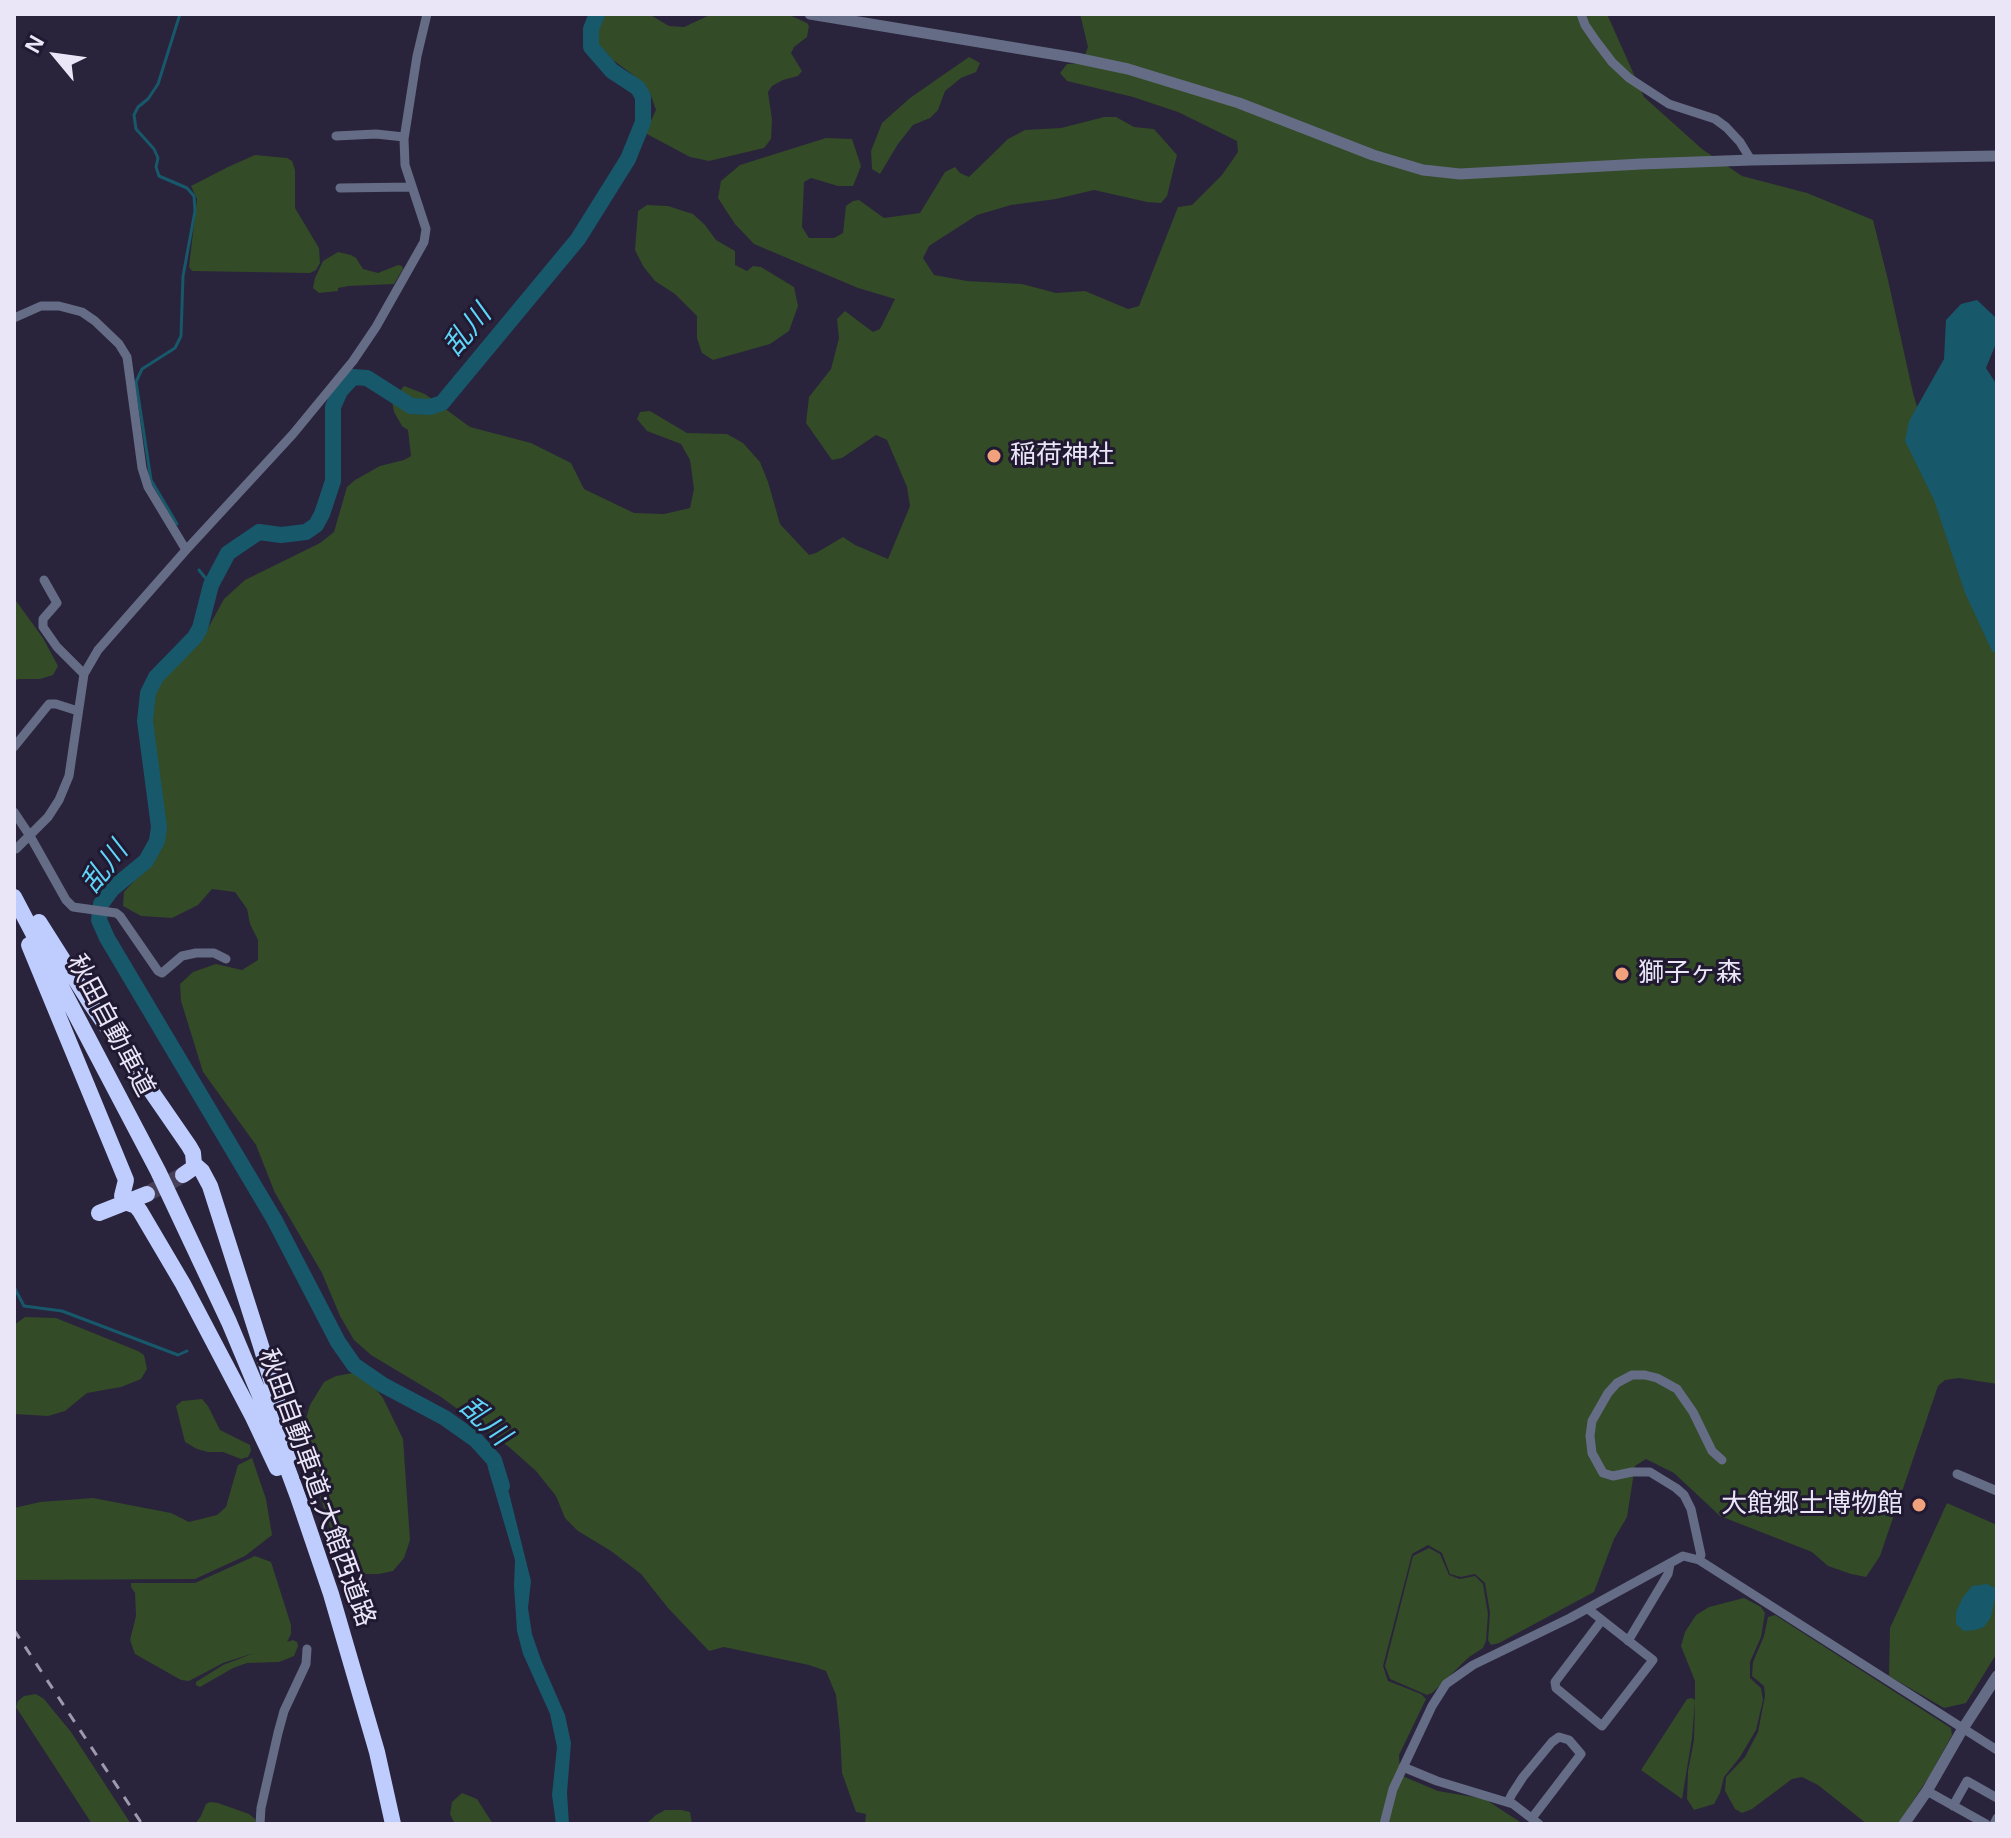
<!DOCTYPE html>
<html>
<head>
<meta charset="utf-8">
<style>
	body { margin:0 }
	#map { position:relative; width:2011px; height:1838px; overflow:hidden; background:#2a233c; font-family:Helvetica,sans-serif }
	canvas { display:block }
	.frame { position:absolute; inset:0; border:16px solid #eae6f7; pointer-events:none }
	.north { position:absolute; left:16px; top:16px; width:80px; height:80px; -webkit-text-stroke:6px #201931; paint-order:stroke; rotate:299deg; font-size:22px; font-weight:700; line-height:32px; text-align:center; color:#eae6f7 }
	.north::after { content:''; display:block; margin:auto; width:28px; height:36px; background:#eae6f7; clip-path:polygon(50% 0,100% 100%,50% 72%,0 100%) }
</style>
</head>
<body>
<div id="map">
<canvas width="2011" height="1838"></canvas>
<div class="frame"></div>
<div class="north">N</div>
</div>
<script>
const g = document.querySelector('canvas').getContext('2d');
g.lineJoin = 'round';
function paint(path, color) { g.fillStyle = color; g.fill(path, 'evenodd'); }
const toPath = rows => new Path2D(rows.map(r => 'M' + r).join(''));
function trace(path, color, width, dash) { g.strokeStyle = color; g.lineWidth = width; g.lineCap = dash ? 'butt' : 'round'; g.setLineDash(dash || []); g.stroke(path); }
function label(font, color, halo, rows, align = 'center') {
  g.font = font + ' Helvetica,"Noto Sans JP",sans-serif'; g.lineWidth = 6; g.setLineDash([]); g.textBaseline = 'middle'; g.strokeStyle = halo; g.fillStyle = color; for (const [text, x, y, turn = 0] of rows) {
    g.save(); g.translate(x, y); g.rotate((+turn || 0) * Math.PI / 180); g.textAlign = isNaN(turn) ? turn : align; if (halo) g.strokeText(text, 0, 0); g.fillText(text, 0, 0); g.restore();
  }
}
paint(toPath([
	[598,14,649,14,669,26,684,27,712,14,787,14,807,23,809,26,807,37,794,47,791,53,802,71,798,76,783,80,772,86,768,92,772,120,771,139,764,148,709,161,690,157,645,133,656,110,650,93,632,74,602,52,596,39,595,23],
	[1080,14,1607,14,1644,97,1702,149,1742,176,1807,193,1873,220,1888,280,1913,393,1937,475,1997,597,1997,1384,1959,1378,1945,1380,1938,1386,1880,1556,1866,1577,1851,1574,1828,1566,1812,1552,1720,1516,1674,1473,1646,1459,1635,1466,1627,1517,1614,1539,1594,1592,1499,1643,1491,1645,1488,1640,1490,1613,1485,1583,1475,1574,1461,1577,1450,1574,1442,1553,1428,1545,1412,1554,1383,1666,1388,1681,1421,1694,1426,1699,1399,1755,1400,1775,1438,1791,1485,1799,1523,1824,865,1824,866,1814,856,1812,842,1773,840,1733,836,1695,826,1671,809,1665,724,1647,709,1651,668,1608,641,1574,611,1551,578,1531,565,1518,556,1496,536,1471,509,1447,441,1397,371,1355,354,1340,340,1316,322,1273,275,1193,256,1145,203,1072,181,1001,180,984,193,972,216,964,242,970,258,960,258,940,250,924,247,909,235,892,212,889,198,905,172,918,141,916,123,906,124,892,159,854,164,826,150,719,156,690,170,668,201,641,224,599,245,580,320,543,334,532,347,487,355,480,380,466,404,460,411,456,408,430,402,426,394,412,392,401,404,386,425,394,470,427,531,443,571,463,584,489,634,513,664,514,690,508,694,489,690,460,681,444,647,431,637,419,640,412,650,411,687,433,727,434,743,443,760,462,768,482,780,524,809,555,816,553,843,537,855,545,888,559,910,506,907,487,887,440,876,435,842,458,832,460,806,423,809,397,831,369,839,338,837,319,845,311,873,332,880,329,895,299,858,288,754,244,735,224,718,198,721,181,740,165,826,138,852,139,861,166,853,186,838,186,811,178,804,182,802,227,809,238,834,238,843,233,846,206,853,201,859,200,884,218,920,213,945,172,955,167,960,173,969,177,1008,139,1025,130,1061,128,1104,117,1116,117,1134,127,1154,129,1177,155,1167,196,1161,203,1147,202,1094,190,1056,199,1011,205,977,215,929,246,923,258,934,275,967,281,1022,284,1056,293,1085,291,1128,309,1139,306,1178,207,1192,205,1222,175,1238,152,1237,141,1178,112,1133,97,1067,81,1060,73,1067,64,1082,63,1088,47],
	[969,57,980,63,976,72,961,78,945,91,938,110,930,118,913,125,898,144,880,174,872,169,871,151,882,123,910,98],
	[255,155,287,158,292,161,295,170,295,208,319,248,320,263,316,270,310,273,192,271,189,267,197,199,191,186,228,167],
	[647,205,668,206,693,214,705,225,716,240,735,251,735,265,747,271,753,266,761,267,794,287,798,306,789,331,770,344,713,360,702,353,697,338,697,316,675,294,655,281,643,266,635,250,638,211],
	[338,252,351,255,356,258,363,269,378,273,398,265,402,266,403,269,394,284,349,286,338,288,338,291,319,293,313,288,315,278,323,261],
	[14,598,43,638,58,666,53,675,40,679,18,679,14,681],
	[25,1317,56,1318,138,1351,144,1355,147,1369,141,1379,121,1387,87,1393,65,1411,48,1416,14,1414,14,1325],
	[353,1373,370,1382,383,1398,403,1439,410,1540,404,1558,393,1571,379,1574,354,1574,346,1565,337,1547,303,1446,303,1429,310,1405,324,1382,336,1376],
	[202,1399,208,1406,220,1430,250,1445,251,1451,248,1457,241,1459,223,1452,208,1452,197,1449,185,1442,176,1406,182,1401],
	[252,1458,266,1499,272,1535,245,1556,195,1579,14,1580,14,1508,40,1502,93,1498,171,1513,189,1522,217,1515,226,1507,238,1465],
	[1947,1503,1997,1525,1997,1653,1966,1703,1944,1708,1889,1676,1890,1628],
	[1429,1548,1440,1554,1449,1575,1460,1579,1475,1576,1483,1584,1488,1614,1486,1641,1483,1648,1469,1657,1432,1693,1427,1695,1390,1679,1385,1666,1413,1556],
	[255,1556,271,1562,291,1625,291,1634,287,1642,293,1640,297,1642,298,1646,294,1656,279,1662,247,1663,233,1668,200,1687,196,1685,196,1682,223,1665,254,1653,223,1663,189,1681,181,1680,135,1654,130,1640,136,1616,135,1593,131,1587,131,1583,195,1583],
	[1744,1598,1761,1607,1765,1613,1761,1637,1750,1662,1750,1678,1761,1688,1763,1700,1756,1730,1740,1757,1724,1777,1720,1793,1714,1804,1694,1810,1687,1799,1688,1771,1694,1740,1695,1701,1692,1738,1682,1799,1641,1770,1687,1699,1692,1698,1695,1700,1695,1681,1681,1646,1685,1632,1696,1615,1709,1607],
	[1775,1615,1951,1728,1952,1735,1930,1775,1898,1824,1867,1824,1818,1785,1802,1777,1792,1779,1752,1809,1742,1813,1735,1809,1725,1791,1726,1777,1745,1757,1758,1732,1765,1696,1764,1686,1752,1676,1753,1662,1764,1636,1768,1617],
	[36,1694,44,1699,71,1732,131,1824,92,1824,16,1707,18,1701,24,1696],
	[462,1793,477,1799,493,1824,455,1824,450,1814,452,1802],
	[210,1802,218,1803,249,1814,255,1819,256,1824,195,1824,201,1816,206,1804],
	[665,1810,681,1810,690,1812,692,1824,646,1824,656,1815]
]), '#334b26');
paint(toPath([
	[1977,300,1995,317,1997,331,1997,341,1986,368,1997,385,1997,654,1992,651,1965,593,1934,500,1905,441,1909,421,1944,359,1946,320,1961,304],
	[502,1465,531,1581,528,1608,532,1634,541,1660,565,1715,571,1743,567,1793,569,1824,556,1824,552,1795,557,1747,550,1714,523,1654,517,1631,514,1586,515,1560,488,1468],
	[1987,1584,1997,1589,1991,1617,1984,1627,1975,1630,1964,1631,1956,1624,1956,1612,1963,1597,1972,1586]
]), '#17586a');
trace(toPath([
	[177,524,151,480,136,382,142,369,175,348,181,336,183,276,195,211,194,196,187,188,159,176,156,167,158,158,154,149,136,129,134,115,138,107,148,99,158,84,180,14],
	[199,570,211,585],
	[14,1287,24,1306,62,1311,178,1355,187,1351]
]), '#17586a', 3);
trace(toPath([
	[502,1486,494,1460,476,1440,445,1418,383,1385,354,1365,338,1342,274,1219,107,938,99,920,101,904,112,889,146,861,157,841,159,827,145,721,148,693,156,677,195,637,200,628,211,585,228,553,259,532,281,535,306,532,316,525,322,514,333,481,333,407,340,391,353,377,367,378,411,406,430,407,442,403,578,239,628,159,643,122,643,97,638,88,612,71,591,47,591,29,597,14]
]), '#17586a', 16);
trace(toPath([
	[147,1194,183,1175]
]), '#474058', 16, [16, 8]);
trace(toPath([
	[1581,14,1585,25,1596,41,1612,62,1629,78,1669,104,1715,119,1726,127,1740,142,1751,160],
	[336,136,376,134,404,137],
	[340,188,411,187],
	[14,318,41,306,59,306,82,312,95,321,119,344,127,357,142,468,148,487,186,550],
	[44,580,57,603,43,619,43,627,57,647,84,674],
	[14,747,49,704,56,704,78,711],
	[14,812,30,836,66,900,73,907,116,913,120,916,158,971,162,973,182,956,196,953,214,953,226,959],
	[16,849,48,817,59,800,69,776,84,674,98,650,186,550,293,434,353,361,376,327,424,242,426,229,405,165,404,139,417,56,427,14],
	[1957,1474,1997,1491],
	[1699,1560,1701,1555,1691,1509,1684,1495,1676,1488,1650,1472,1632,1472,1613,1476,1603,1473,1592,1453,1590,1436,1592,1421,1608,1393,1617,1383,1632,1375,1645,1375,1657,1378,1677,1389,1693,1412,1712,1451,1722,1460],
	[1588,1609,1653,1660,1602,1726,1556,1688,1555,1682,1602,1620],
	[1628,1641,1668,1574,1670,1564],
	[1403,1767,1437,1781,1513,1804,1539,1824],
	[1927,1791,1986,1824],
	[1508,1802,1512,1794,1523,1777,1552,1742,1559,1737,1569,1740,1581,1754,1532,1818],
	[1953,1806,1967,1781,1997,1798],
	[260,1824,261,1808,278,1733,284,1711,306,1664,307,1649],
	[1384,1824,1393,1789,1432,1706,1446,1684,1473,1665,1570,1618,1683,1556,1699,1560,1997,1750],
	[1994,1824,1997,1818]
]), '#656c85', 9);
trace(toPath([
	[810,14,1076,58,1128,69,1239,103,1373,155,1423,170,1460,174,1641,164,1751,160,1997,156],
	[1904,1824,1927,1791,1962,1730,1997,1676]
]), '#656c85', 11);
trace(toPath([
	[14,897,158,1171,229,1322,263,1403,298,1497,331,1594,377,1752,393,1824],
	[39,922,91,1004,189,1146,193,1153,194,1164,202,1171,210,1186,261,1346,294,1458],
	[29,945,126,1180,122,1196],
	[183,1175,193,1168,194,1164],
	[125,1202,136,1206,140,1211,183,1284,253,1417,277,1468],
	[99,1213,147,1194]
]), '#becdfd', 16);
trace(toPath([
	[14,1630,142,1824]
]), '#9e99ad', 3, [10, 10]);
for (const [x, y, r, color] of [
	[994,456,8,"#f1a17c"],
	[1622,974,8,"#f1a17c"],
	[1919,1505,8,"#f1a17c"]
]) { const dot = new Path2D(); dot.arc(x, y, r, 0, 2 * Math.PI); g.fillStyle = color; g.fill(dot); trace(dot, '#201931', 3); }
label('26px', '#eae6f7', '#201931', [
	["稲荷神社",1010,456],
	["獅子ヶ森",1638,974],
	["大館郷土博物館",1903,1505,"right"]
], 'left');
label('26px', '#eae6f7', '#201931', [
	["秋田自動車道",110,1026,62],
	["秋田自動車道;大館西道路",316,1488,70]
]);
label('italic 28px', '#5ed4f8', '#201931', [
	["乱川",468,331,-50],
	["乱川",105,868,-52],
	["乱川",484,1422,43]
]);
</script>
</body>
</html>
